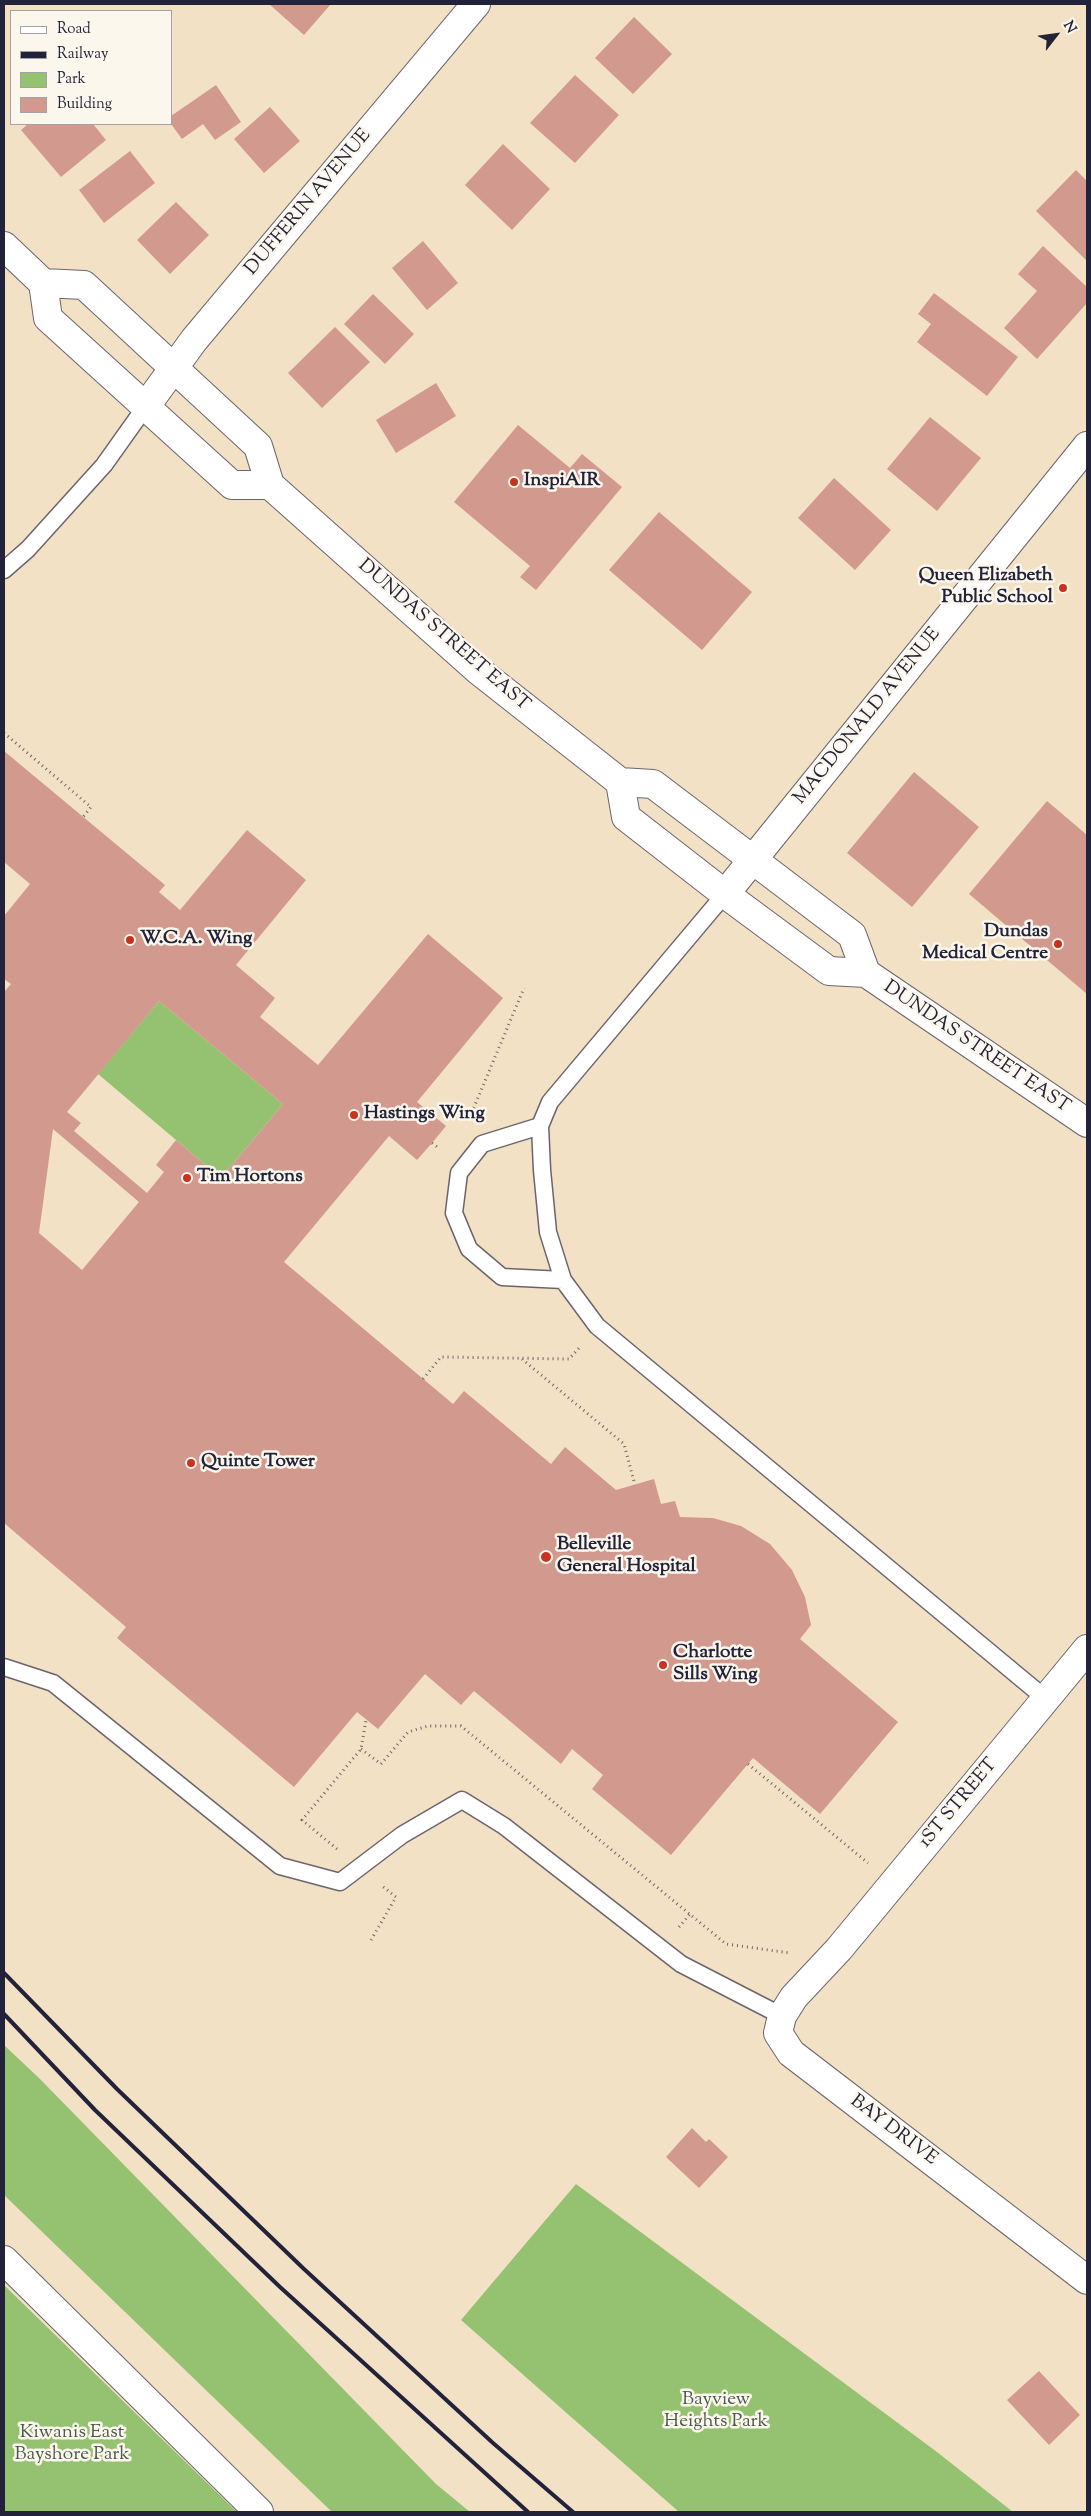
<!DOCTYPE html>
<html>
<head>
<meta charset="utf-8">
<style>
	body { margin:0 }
	#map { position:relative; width:1091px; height:2516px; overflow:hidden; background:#f3e1c5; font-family:"Sorts Mill Goudy",serif }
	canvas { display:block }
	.frame { position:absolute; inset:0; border:5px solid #22223b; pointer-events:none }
	.legend { position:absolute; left:10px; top:10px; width:162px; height:115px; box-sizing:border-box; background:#fbf7ec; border:1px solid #a4a2a5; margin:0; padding:6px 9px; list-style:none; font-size:15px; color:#22223b }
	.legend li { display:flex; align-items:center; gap:10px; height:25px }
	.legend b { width:25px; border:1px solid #a4a2a5 }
	.north { position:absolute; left:1031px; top:10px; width:50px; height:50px; -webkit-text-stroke:4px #fbf7ec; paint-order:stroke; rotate:60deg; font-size:14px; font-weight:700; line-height:20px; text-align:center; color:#22223b }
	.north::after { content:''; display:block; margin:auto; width:18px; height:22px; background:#22223b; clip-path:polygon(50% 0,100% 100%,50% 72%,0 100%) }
</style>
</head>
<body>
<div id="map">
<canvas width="1091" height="2516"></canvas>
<div class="frame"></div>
<ul class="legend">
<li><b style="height:6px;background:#fff"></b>Road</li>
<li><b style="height:6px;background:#22223b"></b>Railway</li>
<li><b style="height:14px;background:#95c271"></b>Park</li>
<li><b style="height:14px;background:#d2998f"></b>Building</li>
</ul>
<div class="north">N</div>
</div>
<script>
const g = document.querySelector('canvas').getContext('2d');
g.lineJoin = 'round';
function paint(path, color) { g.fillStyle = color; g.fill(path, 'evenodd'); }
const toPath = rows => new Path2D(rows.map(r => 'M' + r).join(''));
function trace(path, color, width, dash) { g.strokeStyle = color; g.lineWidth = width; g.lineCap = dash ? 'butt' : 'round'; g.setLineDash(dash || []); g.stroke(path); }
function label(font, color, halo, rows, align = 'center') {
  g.font = font + ' "Sorts Mill Goudy",serif'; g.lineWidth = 5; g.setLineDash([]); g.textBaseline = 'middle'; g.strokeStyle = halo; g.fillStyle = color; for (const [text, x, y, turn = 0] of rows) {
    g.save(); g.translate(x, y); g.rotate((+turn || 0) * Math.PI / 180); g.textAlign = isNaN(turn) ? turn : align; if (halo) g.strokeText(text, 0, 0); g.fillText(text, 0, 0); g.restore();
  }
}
paint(toPath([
	[159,1001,283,1104,221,1178,98,1074],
	[4,2045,40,2079,436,2484,470,2512,332,2512,4,2195],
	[576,2184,937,2452,1013,2512,679,2512,461,2320],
	[4,2285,237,2512,4,2512]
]), '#95c271');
paint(toPath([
	[269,4,331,4,304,35],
	[634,17,672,54,633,94,595,58],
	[575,75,619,115,575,163,530,123],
	[216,85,241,122,215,140,203,124,182,139,171,124,171,116],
	[270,107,300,141,264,173,234,139],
	[28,124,93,124,106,140,61,177,21,130],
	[503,144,550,189,512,230,465,185],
	[130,151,155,183,104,223,79,190],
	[1076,170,1087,181,1087,261,1036,211],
	[176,202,209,235,170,274,137,240],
	[423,241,458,283,427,310,392,268],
	[1043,246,1087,287,1087,303,1037,359,1004,328,1037,291,1018,274],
	[934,293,1018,357,987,396,917,342,931,324,918,314],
	[373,294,414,334,385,364,344,324],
	[335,327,370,362,322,408,288,373],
	[436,383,456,416,396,453,376,420],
	[930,417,981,458,937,511,887,469],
	[518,425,570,468,582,454,622,487,536,590,520,577,530,566,454,502],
	[834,478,891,530,855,570,798,518],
	[659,512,752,592,702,650,609,570],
	[4,751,165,885,159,892,180,910,247,830,306,880,236,965,275,998,260,1017,318,1065,428,934,503,998,417,1102,446,1126,432,1143,417,1160,389,1136,284,1262,453,1404,464,1391,551,1464,565,1447,616,1490,654,1479,661,1504,675,1501,680,1517,713,1518,741,1526,770,1544,792,1570,805,1597,811,1625,800,1639,898,1722,820,1814,753,1758,671,1855,592,1789,603,1775,572,1749,561,1764,474,1691,461,1705,425,1674,378,1729,357,1712,294,1787,117,1638,126,1627,4,1523,4,992,11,984,4,979,4,916,30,884,4,862],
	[159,1001,283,1104,221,1178,176,1140,156,1165,164,1172,147,1193,74,1131,81,1123,67,1112],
	[53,1129,139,1202,82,1270,39,1233],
	[914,772,979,827,912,907,847,853],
	[1047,801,1087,835,1087,994,969,894],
	[692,2128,706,2142,709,2139,728,2157,699,2188,666,2157],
	[1039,2371,1080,2415,1049,2445,1007,2400]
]), '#d2998f');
const lane = toPath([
	[4,570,28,549,104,465,146,406],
	[725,894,550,1102,540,1126,542,1170,548,1232,563,1280,597,1326,1046,1699],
	[540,1126,482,1144,459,1173,454,1213,469,1249,502,1277,563,1280],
	[4,1667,53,1683,280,1866,340,1882,402,1835,462,1800,504,1826,681,1964,782,2016]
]);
const street = toPath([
	[146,406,194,340,476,4],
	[1087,1649,839,1949,794,1997,782,2016,778,2033,791,2053,1087,2280],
	[4,2260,259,2512]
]);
const secondary = toPath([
	[725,894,1087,446]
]);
const primary = toPath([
	[4,246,43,283,48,318,232,485,270,485],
	[43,283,84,285,258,446,270,485,479,671,620,782,653,784,852,935,866,973,1087,1123],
	[620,782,626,817,725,894,829,971,866,973]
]);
trace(lane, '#6b656b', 19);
trace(street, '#6b656b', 30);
trace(secondary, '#6b656b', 30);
trace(primary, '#6b656b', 30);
trace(toPath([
	[4,733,91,807,83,817],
	[465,1120,472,1112,524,988],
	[432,1143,440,1149],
	[522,1359,624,1444,635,1485],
	[423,1379,441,1357,569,1359,579,1348],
	[361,1749,381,1764,408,1732,428,1726,461,1726,726,1944,790,1953],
	[748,1764,868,1863],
	[337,1849,302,1820,361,1749,366,1720],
	[679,1927,690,1914],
	[371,1940,396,1897,382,1886]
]), '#6b656b', 3, [1, 4]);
trace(lane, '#fff', 16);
trace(street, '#fff', 28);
trace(secondary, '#fff', 28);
trace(primary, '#fff', 28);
trace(toPath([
	[4,1973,117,2089,304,2269,493,2443,573,2512],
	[4,2014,95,2110,280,2287,528,2512]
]), '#22223b', 4);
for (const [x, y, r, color] of [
	[514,482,5,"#c8321e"],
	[1063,588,5,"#c8321e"],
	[130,940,5,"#c8321e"],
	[1058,944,5,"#c8321e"],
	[354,1115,5,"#c8321e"],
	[187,1178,5,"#c8321e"],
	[191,1463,5,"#c8321e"],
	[546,1557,6,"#c8321e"],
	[663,1665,5,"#c8321e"]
]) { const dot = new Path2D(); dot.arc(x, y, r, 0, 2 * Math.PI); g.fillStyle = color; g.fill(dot); trace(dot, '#fbf7ec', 2); }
label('19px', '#22223b', '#fbf7ec', [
	["DUFFERIN AVENUE",309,203,-50],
	["DUNDAS STREET EAST",443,636,41],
	["MACDONALD AVENUE",868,717,-51],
	["DUNDAS STREET EAST",976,1048,34],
	["1ST STREET",959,1804,-50],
	["BAY DRIVE",893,2131,37]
]);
label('bold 19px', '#22223b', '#fbf7ec', [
	["InspiAIR",524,482],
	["Queen Elizabeth",1053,577,"right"],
	["Public School",1053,599,"right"],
	["Dundas",1048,933,"right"],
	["Medical Centre",1048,955,"right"],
	["W.C.A. Wing",140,940],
	["Hastings Wing",364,1115],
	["Tim Hortons",197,1178],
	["Quinte Tower",201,1463],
	["Belleville",557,1546],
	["General Hospital",557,1568],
	["Charlotte",673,1654],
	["Sills Wing",673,1676]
], 'left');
label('19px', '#4a5a4e', '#fbf7ec', [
	["Bayview",716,2401],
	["Heights Park",716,2423],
	["Kiwanis East",72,2434],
	["Bayshore Park",72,2456]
]);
</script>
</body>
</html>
